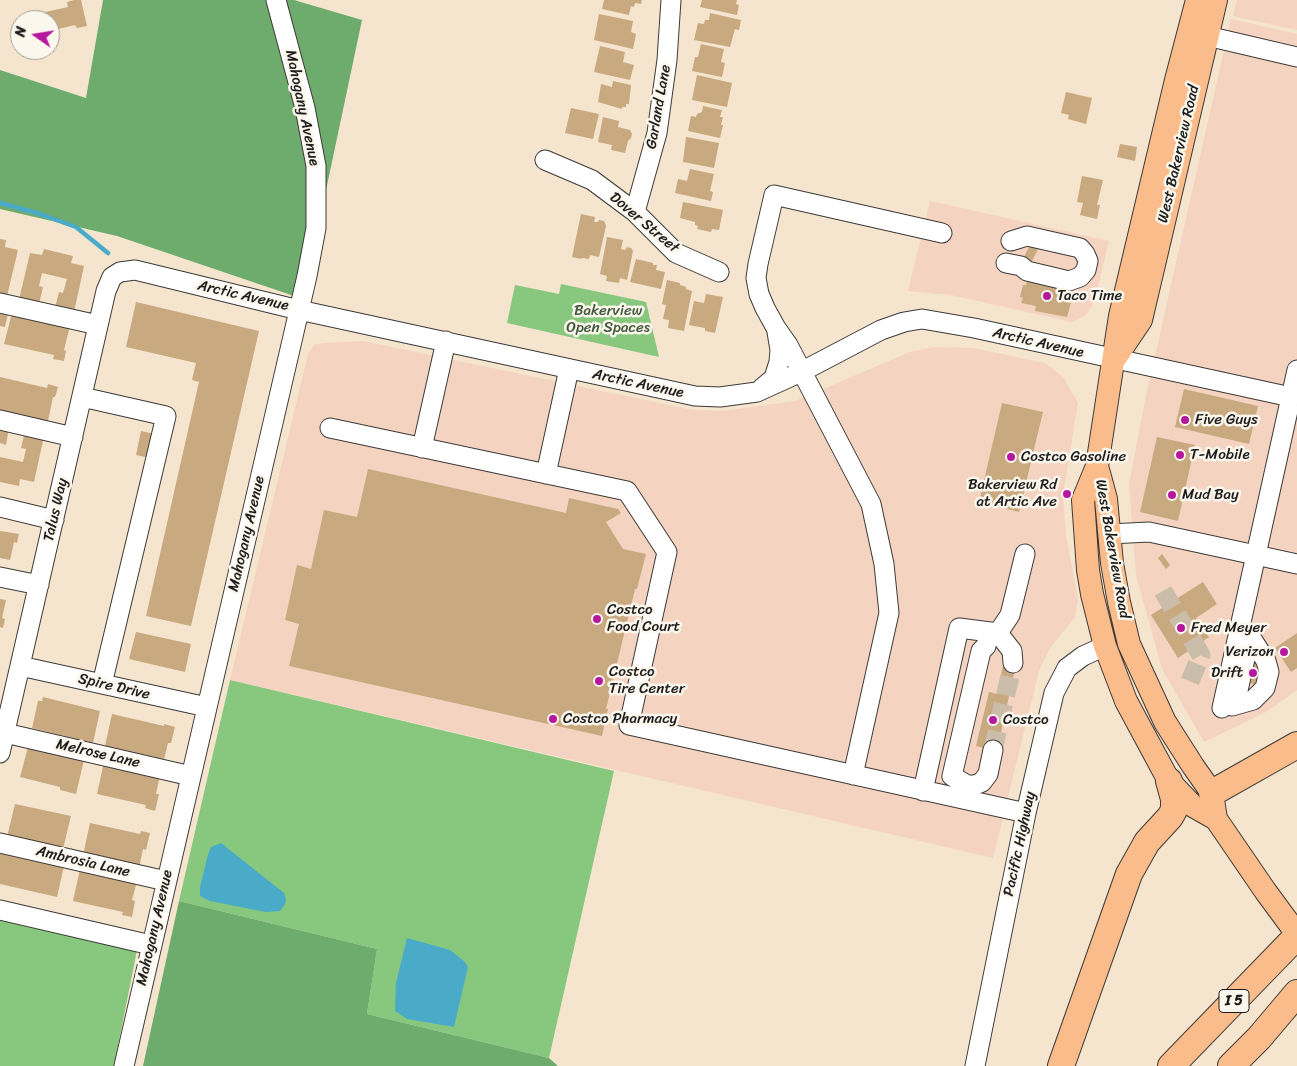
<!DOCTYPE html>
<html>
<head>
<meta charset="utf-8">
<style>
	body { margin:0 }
	#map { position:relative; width:1297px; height:1066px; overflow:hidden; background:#f5e5ce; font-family:Sriracha,sans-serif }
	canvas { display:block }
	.north { position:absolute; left:10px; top:10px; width:50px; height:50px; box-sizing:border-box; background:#fbf7ec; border:1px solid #a29f99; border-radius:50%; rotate:283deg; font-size:14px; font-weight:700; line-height:20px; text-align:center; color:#1c1c1c }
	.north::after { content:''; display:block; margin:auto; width:18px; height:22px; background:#b5179e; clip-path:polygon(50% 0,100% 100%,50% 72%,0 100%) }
</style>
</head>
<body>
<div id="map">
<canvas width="1297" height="1066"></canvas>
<div class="north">N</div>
</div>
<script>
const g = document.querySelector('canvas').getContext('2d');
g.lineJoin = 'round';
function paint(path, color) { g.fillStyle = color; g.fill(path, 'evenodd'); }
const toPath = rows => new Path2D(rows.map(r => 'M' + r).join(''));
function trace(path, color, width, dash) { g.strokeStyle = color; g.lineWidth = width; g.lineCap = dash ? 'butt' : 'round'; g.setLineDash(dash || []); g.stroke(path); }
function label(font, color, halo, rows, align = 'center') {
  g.font = font + ' Sriracha,sans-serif'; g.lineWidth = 5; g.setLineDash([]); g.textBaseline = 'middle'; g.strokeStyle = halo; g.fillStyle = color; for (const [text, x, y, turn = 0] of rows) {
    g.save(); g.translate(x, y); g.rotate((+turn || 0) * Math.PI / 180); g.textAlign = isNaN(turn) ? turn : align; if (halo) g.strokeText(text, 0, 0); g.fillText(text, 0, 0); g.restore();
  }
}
paint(toPath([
	[1237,0,1297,0,1297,30,1233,16],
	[1231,19,1297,34,1297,690,1266,712,1204,742,1162,669,1136,575,1129,484,1146,396],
	[930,201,1109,241,1094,302,1086,315,1072,322,951,295,908,291],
	[363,341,693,410,723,411,795,401,910,352,934,347,973,348,1045,363,1063,377,1078,403,1063,495,1066,535,1078,600,1075,617,1050,648,1039,671,993,858,230,680,308,354,314,345,324,343]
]), '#f4d3c1');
paint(toPath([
	[561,284,646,302,659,357,507,323,515,285,559,294],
	[230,680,614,771,549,1058,367,1014,377,949,179,901],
	[0,915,137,950,114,1066,0,1066]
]), '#87c77e');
paint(toPath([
	[103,0,294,0,362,20,303,299,117,236,0,209,0,70,86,98],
	[179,901,377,949,367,1014,549,1058,558,1066,143,1066]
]), '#6dac6d');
paint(toPath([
	[221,843,284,893,286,899,285,904,280,911,266,912,210,901,200,896,200,887,207,858,211,847],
	[407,938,450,950,465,962,468,967,454,1027,407,1019,395,1011,396,983]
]), '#49abc8');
trace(toPath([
	[0,203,37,213,76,227,108,253]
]), '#49abc8', 4.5);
paint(toPath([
	[74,0,81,0,87,26,77,28,75,25,50,31,50,20,32,20,42,17,41,13,68,7,67,2],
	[604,0,642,0,641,4,635,3,634,7,631,6,629,15,602,9],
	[702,0,737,0,736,4,739,5,737,15,700,7],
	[710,13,741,20,739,30,735,29,730,47,694,40,698,23,704,24,705,20,709,20],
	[599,14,633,21,631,32,636,34,633,49,594,40],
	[701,44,724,49,721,62,725,63,722,77,692,71,695,57,698,57],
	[600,46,625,52,623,62,634,65,630,80,594,72],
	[697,75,732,83,727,107,692,100],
	[613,81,631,85,629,104,626,104,626,107,622,107,622,109,598,102,601,84,612,87],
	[1066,92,1092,98,1086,124,1068,119,1069,115,1061,113],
	[703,106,722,110,720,117,723,117,721,125,723,125,720,138,688,131,691,116,696,117,697,114,702,112],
	[571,108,599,114,593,139,565,133],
	[603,117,619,121,618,127,630,130,632,134,631,138,628,141,625,153,611,150,612,145,598,142],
	[686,137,719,143,714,168,683,162],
	[1120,144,1137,147,1135,161,1117,157],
	[690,169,714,174,710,191,713,192,711,201,675,193,678,179,687,181],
	[1082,176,1103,180,1097,205,1100,205,1097,219,1080,215,1083,203,1077,202],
	[683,202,723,210,719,230,712,229,711,232,697,229,698,226,695,225,695,222,680,218],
	[581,214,595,217,594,222,598,222,599,220,604,221,606,226,599,257,590,255,589,259,582,258,581,259,572,257],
	[607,237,623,240,621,249,625,250,627,247,631,248,633,251,627,280,620,278,619,283,606,281,607,276,600,274],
	[0,239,6,240,5,247,18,250,7,296,0,295],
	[1031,243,1039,247,1031,263,1023,259],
	[44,249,73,256,71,263,84,266,74,312,55,308,59,292,63,293,67,279,42,273,39,286,43,287,39,304,19,300,30,253,42,255],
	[636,259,653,263,653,265,657,265,656,270,665,272,661,289,630,282],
	[1028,278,1070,287,1069,294,1073,295,1067,317,1035,311,1036,306,1021,303,1023,298,1020,297,1023,285,1026,285],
	[667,280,680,283,680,285,686,287,686,289,692,291,684,331,668,328,669,320,663,319,666,305,662,304],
	[706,294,723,297,715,333,705,331,705,328,689,325,694,301,704,303],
	[136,302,259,331,191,626,146,616,199,382,192,380,196,363,126,347],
	[0,313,8,314,5,327,0,326],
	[12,313,70,326,64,350,66,351,64,361,53,359,54,355,4,344],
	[0,377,47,388,48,384,58,387,55,397,53,397,48,421,0,410],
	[1184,389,1258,406,1249,444,1175,427],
	[1002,403,1043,412,1019,512,979,502],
	[0,426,9,428,6,445,0,443],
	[25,431,44,436,34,482,20,479,19,486,0,482,0,457,23,462,26,449,21,448],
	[141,431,155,434,150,458,136,455],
	[1157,437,1195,445,1178,521,1140,512],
	[368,469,566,513,569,498,618,509,621,513,606,522,623,549,646,554,637,589,635,589,606,709,608,709,602,736,289,666,299,624,285,620,297,565,311,569,324,510,357,517],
	[0,531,19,534,17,543,14,542,10,560,0,558],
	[1162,554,1170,565,1166,569,1158,558],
	[1203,582,1217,604,1196,618,1209,637,1178,658,1151,615],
	[0,599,6,600,2,618,5,619,3,628,0,627],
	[136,632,191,644,185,672,129,659],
	[1297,633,1297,668,1291,672,1275,648],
	[1252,658,1261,660,1258,670,1262,671,1261,679,1257,678,1255,684,1247,683],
	[1004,661,1016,664,997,751,976,746,989,692,997,694],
	[43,697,100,711,93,743,32,728,38,701,42,701],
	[112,714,164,726,164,724,175,727,171,743,168,743,164,759,105,746],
	[28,747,84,760,76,794,60,790,60,787,20,777],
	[104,762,160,775,156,794,159,794,155,811,145,808,146,805,97,794],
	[15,804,71,816,63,849,7,837],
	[90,823,140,834,141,831,150,833,146,850,143,849,139,868,83,855],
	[0,851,64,866,57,897,0,884],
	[80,869,137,881,132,900,135,901,132,917,122,915,123,912,73,901]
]), '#c9a97f');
trace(toPath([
	[1163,591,1201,655,1188,686],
	[993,750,1013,663]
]), '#cabdaa', 19, [19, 9]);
const minor = toPath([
	[1207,36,1297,57],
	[545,160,592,180,635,212,676,253,719,272],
	[635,212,657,133,667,60,671,0],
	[1006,263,1021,266,1027,271,1069,281,1080,277,1086,270,1088,261,1085,254,1080,248,1027,236,1011,241],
	[0,303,98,325],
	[762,388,774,378,779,362,780,350,777,332],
	[82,397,166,416,102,684],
	[0,420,73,437],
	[330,428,627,491,667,552,629,725,1026,813],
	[422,448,446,341],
	[546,474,569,369],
	[0,507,54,520],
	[1109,534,1149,532,1297,564],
	[0,577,39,585],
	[989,632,986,646,981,651,952,776,967,785,975,785,982,782,988,774,993,750],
	[998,633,1012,651,1013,663],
	[1250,636,1266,661,1269,672,1265,688,1253,700,1232,706,1237,695,1250,636],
	[20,666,207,707],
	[1222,708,1297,370],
	[5,733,191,776],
	[0,753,106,291,112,277,120,272,135,270,299,310,695,396,720,397,757,392,801,372,881,330,904,322,922,319,974,328,1291,397],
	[853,775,889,613,884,564,871,504,788,345,776,328,765,308,759,294,756,278,758,264,774,195,942,233],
	[923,791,959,628,998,633,1010,615,1025,554],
	[0,843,166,881],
	[0,910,151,945],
	[124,1066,307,276,316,228,316,166,305,108,276,0],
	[975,1066,1026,813,1054,693,1067,668,1083,656,1105,646]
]);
const major = toPath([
	[1197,0,1176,80,1120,316,1097,466,1083,500,1088,570,1092,594,1105,646,1126,701,1169,781,1193,806,1216,819],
	[1116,357,1141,320,1216,0],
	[1097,466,1106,499,1112,563,1119,602,1129,644,1165,722,1193,766,1212,793,1216,819,1266,892,1297,934]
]);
const highway = toPath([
	[1212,793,1297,745],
	[1061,1066,1129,874,1147,842,1170,817,1174,810,1174,799,1169,781],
	[1171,1066,1297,936],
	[1231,1066,1259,1038,1297,993]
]);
trace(minor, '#3d3a37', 21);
trace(major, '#3d3a37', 24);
trace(highway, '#3d3a37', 28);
trace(minor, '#fff', 19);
trace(major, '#fabc8b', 22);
trace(highway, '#fabc8b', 26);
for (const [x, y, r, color] of [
	[1047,296,5,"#b5179e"],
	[1185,420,5,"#b5179e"],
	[1180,455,5,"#b5179e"],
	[1011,457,5,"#b5179e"],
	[1067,494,5,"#b5179e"],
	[1172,495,5,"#b5179e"],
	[597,619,5,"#b5179e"],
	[1181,628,5,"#b5179e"],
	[1284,652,5,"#b5179e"],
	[1253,673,5,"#b5179e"],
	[599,681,5,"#b5179e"],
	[553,719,5,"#b5179e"],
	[993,720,5,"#b5179e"]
]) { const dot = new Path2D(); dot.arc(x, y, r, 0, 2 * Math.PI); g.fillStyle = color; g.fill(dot); trace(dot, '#fbf7ec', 2); }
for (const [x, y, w] of [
	[1234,1001,30]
]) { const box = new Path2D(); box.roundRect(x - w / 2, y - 11.5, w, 23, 4); g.fillStyle = '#fbf7ec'; g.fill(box); trace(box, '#1c1c1c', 1); }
label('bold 14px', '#1c1c1c', null, [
	["I 5",1234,1001]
]);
label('15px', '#1c1c1c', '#fbf7ec', [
	["Garland Lane",659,107,-80],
	["Mahogany Avenue",302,108,78],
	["West Bakerview Road",1179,154,-77],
	["Dover Street",644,223,40],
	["Arctic Avenue",243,296,13],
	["Arctic Avenue",1038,343,13],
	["Arctic Avenue",638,384,12],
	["Talus Way",56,510,-77],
	["Mahogany Avenue",247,534,-77],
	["West Bakerview Road",1112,549,80],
	["Spire Drive",114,687,13],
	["Melrose Lane",98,754,13],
	["Pacific Highway",1020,844,-78],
	["Ambrosia Lane",83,862,13],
	["Mahogany Avenue",155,928,-77]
]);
label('15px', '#1c1c1c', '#fbf7ec', [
	["Taco Time",1057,296],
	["Five Guys",1195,420],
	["T-Mobile",1190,455],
	["Costco Gasoline",1021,457],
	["Bakerview Rd",1057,485,"right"],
	["at Artic Ave",1057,502,"right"],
	["Mud Bay",1182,495],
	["Costco",607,610],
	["Food Court",607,627],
	["Fred Meyer",1191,628],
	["Verizon",1274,652,"right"],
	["Costco",609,672],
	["Tire Center",609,689],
	["Drift",1243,673,"right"],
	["Costco Pharmacy",563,719],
	["Costco",1003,720]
], 'left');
label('15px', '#41583e', '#fbf7ec', [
	["Bakerview",608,311],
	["Open Spaces",608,328]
]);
</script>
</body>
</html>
